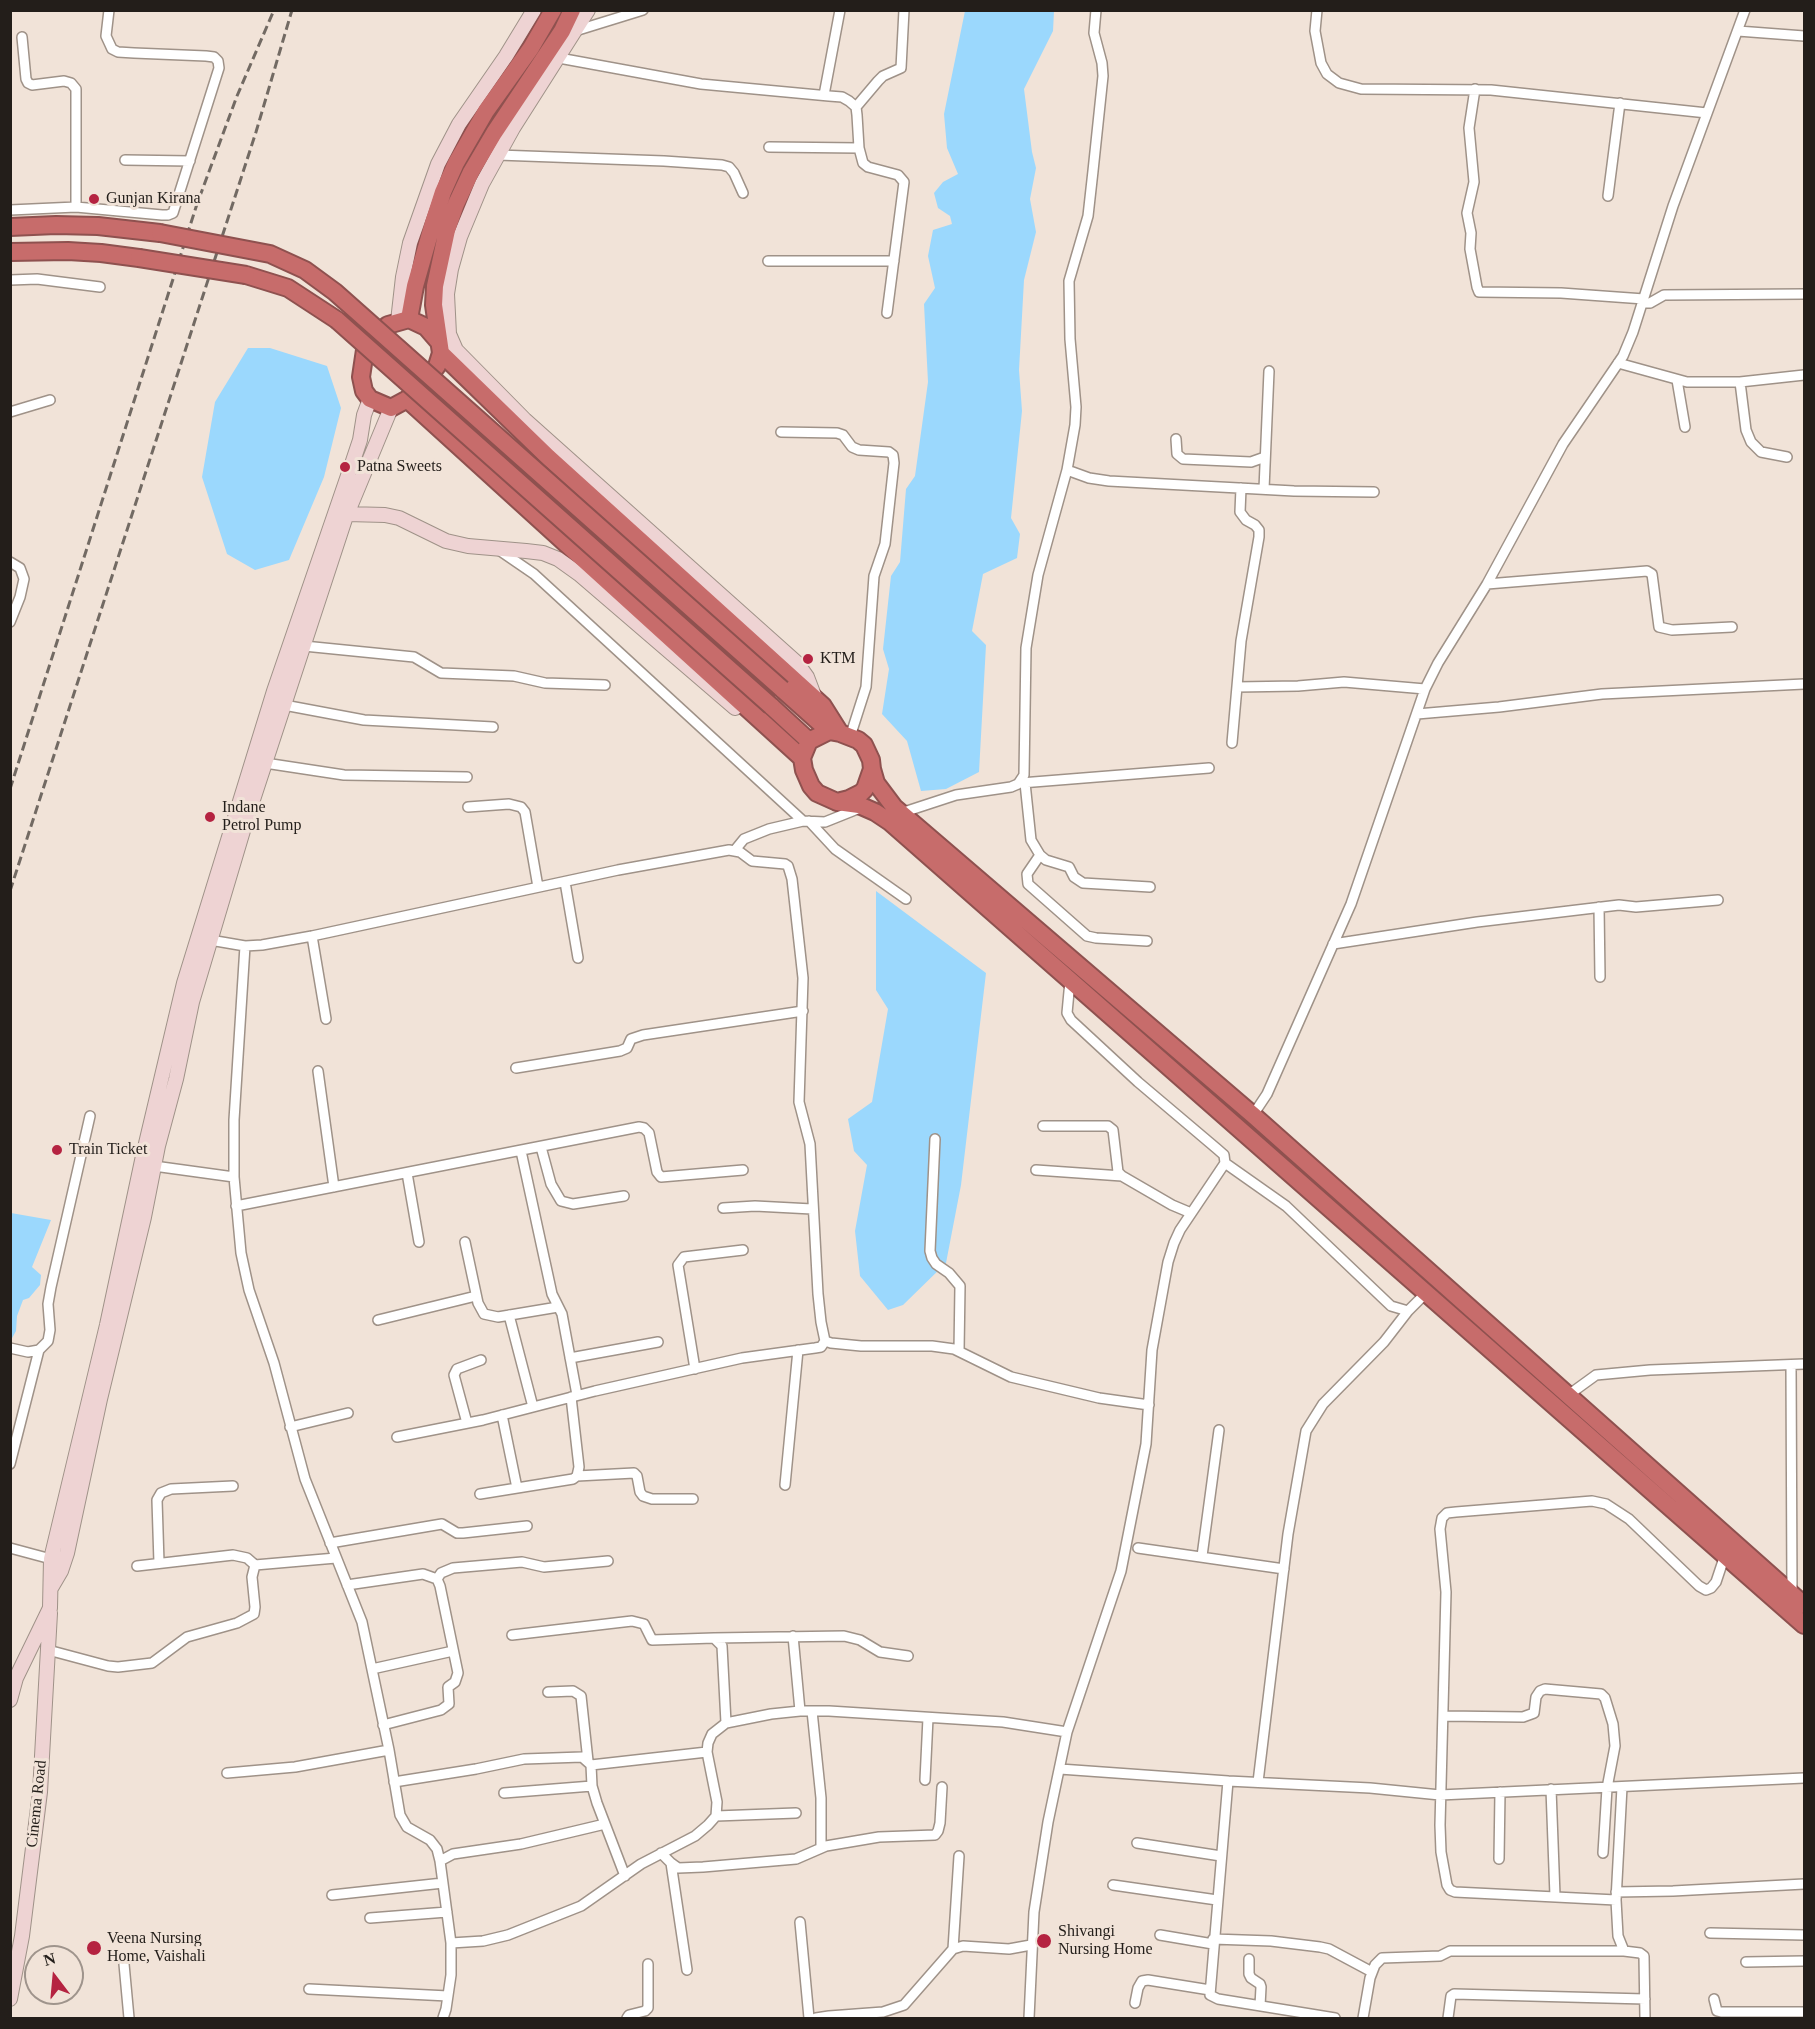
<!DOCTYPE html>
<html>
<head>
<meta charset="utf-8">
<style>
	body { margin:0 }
	#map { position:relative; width:1815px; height:2029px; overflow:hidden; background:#f1e3d8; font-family:Georgia,serif }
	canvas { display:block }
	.frame { position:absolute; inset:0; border:12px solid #231e1a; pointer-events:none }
	.north { position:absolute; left:24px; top:1945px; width:60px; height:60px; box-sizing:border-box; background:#f1e3d8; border:2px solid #9f948c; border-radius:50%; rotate:344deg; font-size:16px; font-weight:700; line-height:24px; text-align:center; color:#231e1a }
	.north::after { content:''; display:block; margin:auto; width:21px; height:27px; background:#b52341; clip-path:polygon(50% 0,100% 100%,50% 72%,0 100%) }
</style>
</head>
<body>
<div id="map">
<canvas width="1815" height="2029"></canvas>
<div class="frame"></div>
<div class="north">N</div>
</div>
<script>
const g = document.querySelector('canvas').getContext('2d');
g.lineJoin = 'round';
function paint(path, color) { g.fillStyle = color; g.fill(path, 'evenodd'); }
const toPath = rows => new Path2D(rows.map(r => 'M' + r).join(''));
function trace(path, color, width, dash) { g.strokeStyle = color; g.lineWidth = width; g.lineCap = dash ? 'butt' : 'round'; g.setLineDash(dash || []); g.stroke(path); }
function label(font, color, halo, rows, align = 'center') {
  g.font = font + ' Georgia,serif'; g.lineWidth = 6; g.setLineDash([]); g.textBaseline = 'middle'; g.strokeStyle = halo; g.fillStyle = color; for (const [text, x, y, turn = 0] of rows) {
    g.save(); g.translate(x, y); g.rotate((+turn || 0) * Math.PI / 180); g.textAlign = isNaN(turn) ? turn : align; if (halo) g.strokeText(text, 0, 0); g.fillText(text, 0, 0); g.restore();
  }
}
paint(toPath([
	[965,11,1054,11,1053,31,1024,89,1032,152,1036,168,1030,199,1036,232,1024,280,1019,370,1022,411,1011,518,1020,534,1017,558,983,574,972,631,986,645,979,772,946,789,921,791,907,741,882,714,889,669,883,649,891,576,900,562,906,489,915,476,928,382,924,304,935,288,928,256,933,230,952,224,950,216,938,208,934,193,943,182,958,174,947,148,944,114],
	[248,348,270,348,327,366,341,408,324,477,289,560,255,570,227,554,202,477,215,402],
	[876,891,986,973,961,1185,946,1263,903,1305,888,1310,860,1276,855,1231,867,1165,854,1151,848,1119,872,1102,888,1009,876,990],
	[11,1213,51,1220,32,1267,41,1275,40,1285,29,1298,23,1300,17,1316,16,1331,11,1340]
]), '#9bd8fd');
const street = toPath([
	[1317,10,1315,31,1321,63,1327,74,1339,83,1361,89,1491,90,1707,113],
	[575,31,643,10],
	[1738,31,1804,36],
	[22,37,26,79,28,83,32,85,64,81,71,83,76,89,76,207],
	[559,58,701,84,829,96,842,97,849,101,856,107,857,115,859,148,863,163,868,167,898,175,904,182,887,313],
	[1475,89,1469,128,1474,182,1467,213,1471,233,1470,249,1477,287,1479,292,1561,293,1644,299],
	[824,95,840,10],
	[856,107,878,81,883,76,901,68,904,10],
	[769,147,859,148],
	[498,155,664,161,722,165,729,167,734,173,743,193],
	[125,160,190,161],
	[1608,196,1620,103],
	[10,210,76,207,162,215,168,215,173,213,219,68,218,61,214,57,206,56,134,53,118,52,112,49,106,36,109,10],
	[768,261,894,261],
	[10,280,37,279,100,287],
	[1642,303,1650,303,1664,295,1804,294],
	[1618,363,1687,382,1740,382,1804,375],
	[1677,380,1685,427],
	[1740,382,1746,430,1751,442,1761,452,1787,457],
	[10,412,50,400],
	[781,432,837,433,843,435,852,447,859,450,889,452,893,455,894,463,885,544,874,576,866,687,850,737],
	[1176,439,1177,454,1183,459,1251,462,1265,457],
	[1067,470,1089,478,1109,481,1294,491,1374,492],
	[1264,489,1269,371],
	[499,550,534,574,803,821],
	[10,562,20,568,24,579,20,597,10,622],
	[1487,584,1647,571,1652,574,1659,627,1672,630,1732,627],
	[304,646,414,657,441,673,514,676,545,683,605,685],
	[1237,687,1298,686,1344,682,1425,689],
	[284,705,364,720,493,727],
	[1417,714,1499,707,1602,694,1804,684],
	[1232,743,1241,641,1259,537,1259,530,1255,525,1246,520,1240,512,1241,488],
	[265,763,344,775,467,777],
	[1021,783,1209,768],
	[1025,783,1031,840,1040,855,1046,860,1069,867,1074,877,1083,883,1150,887],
	[468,807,509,804,521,807,525,812,538,887],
	[901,813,956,795,1011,787,1018,784,1024,775,1026,648,1038,575,1067,470,1075,425,1076,407,1070,339,1069,281,1088,216,1093,171,1103,76,1102,63,1094,33,1096,10],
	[809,821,835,849,906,899],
	[735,850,744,839,769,829,803,821,825,822,860,808],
	[1040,855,1027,874,1028,884,1087,936,1096,938,1147,941],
	[565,882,578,958],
	[1599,907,1600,977],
	[312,936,326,1019],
	[210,940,245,946,262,945,312,936,618,870,729,850,740,852,752,861,785,864,788,866,792,879,803,978,799,1102,810,1144,818,1294,821,1322,825,1341,831,1343,861,1346,932,1346,954,1349,1011,1377,1099,1398,1149,1405],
	[1333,944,1477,922,1619,905,1636,907,1718,900],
	[245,946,234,1120,234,1177,241,1253,249,1290,274,1363,305,1479,362,1622,389,1750,400,1815,407,1827,430,1840,437,1849,440,1861,451,1943,451,1975,446,2009,443,2018],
	[516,1068,620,1051,627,1048,631,1039,643,1035,803,1011],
	[318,1071,334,1187],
	[1253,1115,1267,1094,1351,904,1425,689,1438,663,1487,584,1563,444,1623,356,1633,332,1673,206,1745,10],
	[1043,1126,1108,1126,1113,1130,1118,1172,1122,1176,1172,1205,1191,1213],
	[935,1139,930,1251,932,1258,936,1264,949,1273,960,1286,959,1351],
	[541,1147,551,1184,561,1201,573,1204,624,1196],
	[521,1151,552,1294,562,1314,577,1395],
	[1225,1163,1286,1206,1391,1306,1408,1311,1426,1293],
	[154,1166,234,1177],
	[1036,1170,1122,1176],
	[407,1173,419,1242],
	[236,1206,639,1127,644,1128,649,1133,657,1172,661,1177,743,1170],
	[723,1208,755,1206,812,1209],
	[465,1242,478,1303,484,1314,498,1317,558,1307],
	[509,1315,533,1407],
	[378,1320,476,1296],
	[10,1348,28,1352,39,1350,48,1341,50,1330,48,1304,51,1287,90,1116],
	[570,1358,658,1342],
	[1791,1365,1792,1594],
	[695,1369,678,1265,684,1257,743,1250],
	[1567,1396,1596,1375,1650,1370,1804,1364],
	[502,1415,517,1488],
	[467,1423,454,1375,457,1369,481,1360],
	[290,1427,348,1413],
	[397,1437,483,1420,595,1391,742,1358,815,1348,821,1347,825,1341],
	[10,1464,39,1350],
	[577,1476,634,1473,637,1476,640,1492,643,1496,652,1499,693,1499],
	[785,1485,798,1350],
	[480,1494,573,1479,577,1476,579,1467,571,1397],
	[330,1543,436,1525,442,1524,457,1533,463,1533,527,1526],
	[10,1548,51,1559],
	[1138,1548,1284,1569],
	[1202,1556,1219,1430],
	[159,1563,157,1500,161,1493,171,1489,233,1486],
	[137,1566,233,1555,247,1558,255,1565],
	[437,1579,441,1573,453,1568,522,1562,544,1567,608,1561],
	[347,1585,423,1574,437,1579,440,1586,458,1673,455,1682,448,1687,449,1704,441,1710,383,1725],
	[512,1635,632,1621,644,1624,652,1640,714,1638,722,1646,726,1723],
	[793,1636,800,1711],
	[714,1638,844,1636,860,1640,880,1652,908,1656],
	[48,1650,108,1666,118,1667,152,1663,187,1637,237,1623,254,1614,255,1607,252,1577,255,1565,336,1558],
	[372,1669,453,1651],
	[548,1692,573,1691,581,1696,588,1761],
	[812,1711,821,1798,821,1848],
	[1444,1716,1523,1717,1534,1713,1536,1697,1540,1691,1545,1689,1601,1694,1605,1698,1613,1724,1615,1746,1607,1788,1603,1853],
	[591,1765,707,1752],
	[1060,1769,1228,1781,1370,1788,1440,1795,1804,1778],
	[227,1773,295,1767,389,1750],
	[925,1780,928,1718],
	[1228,1781,1210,1995,1218,1999,1335,2018],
	[394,1782,476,1769,524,1759,582,1757,591,1765,592,1786,597,1803,625,1876],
	[1258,1782,1288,1534,1306,1431,1323,1404,1384,1342,1408,1311],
	[1622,1787,1616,1900,1618,1936,1624,1951,1640,1953,1644,1956,1645,2018],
	[1551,1789,1555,1896],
	[504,1793,592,1786],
	[716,1816,796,1813],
	[1137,1843,1221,1856],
	[661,1853,671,1863,678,1868,703,1867,796,1859,826,1846,879,1837,935,1835,938,1831,940,1823,942,1787],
	[1499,1859,1500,1792],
	[440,1861,453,1854,521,1844,605,1824],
	[671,1863,687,1970],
	[1113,1885,1217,1900],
	[1616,1892,1673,1891,1804,1884],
	[332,1895,443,1883],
	[1616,1900,1455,1892,1450,1890,1447,1885,1441,1852,1440,1825,1446,1592,1440,1529,1442,1518,1447,1513,1456,1512,1592,1501,1606,1504,1629,1519,1699,1586,1706,1590,1711,1588,1716,1582,1725,1555],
	[370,1918,447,1912],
	[800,1922,809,2018],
	[1710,1933,1804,1935],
	[1160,1935,1213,1944],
	[1213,1939,1271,1941,1320,1947,1329,1949,1372,1972],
	[451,1943,483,1941,508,1935,581,1906,641,1864,695,1836,708,1825,716,1816,717,1802,707,1752,708,1743,712,1734,726,1723,771,1714,800,1711,829,1711,1003,1722,1067,1732],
	[953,1949,959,1856],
	[1249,1959,1249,1974,1251,1978,1260,1984,1261,1987,1260,2006],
	[1746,1962,1804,1961],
	[124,1964,129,2018],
	[309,1989,448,1996],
	[1714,1999,1717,2011,1721,2012,1804,2012],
	[1135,2003,1138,1988,1142,1981,1148,1980,1210,1990],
	[627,2018,629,2015,645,2011,648,2008,648,1964],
	[816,2018,829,2016,883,2012,904,2005,953,1949,963,1946,1009,1949,1031,1945],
	[1029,2018,1034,1912,1048,1822,1067,1732,1121,1571,1146,1444,1152,1350,1168,1262,1174,1243,1180,1230,1225,1163,1224,1155,1216,1148,1138,1082,1071,1020,1067,1013,1070,981],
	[1363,2018,1370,1978,1375,1965,1382,1958,1440,1956,1450,1951,1624,1951],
	[1448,2018,1451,1996,1454,1994,1645,1999]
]);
const secondary = toPath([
	[588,10,513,128,482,184,460,237,451,269,447,294,449,334,456,350,525,420,797,663,807,677,815,698],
	[398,321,403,277,410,243,438,164,459,124,506,56,534,10],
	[347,514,385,515,399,518,446,541,468,546,526,551,543,553,558,559,579,574,735,708],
	[51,1588,61,1571,67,1553,100,1399,144,1217,158,1146,176,1079,192,1002,245,824,345,519,391,408],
	[10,1700,16,1678,50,1608,51,1559,107,1325,143,1156,184,983,274,691,353,461,360,440,364,415,370,399],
	[10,1999,22,1936,40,1792,50,1613]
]);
const highway = toPath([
	[10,227,56,225,98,226,160,233],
	[10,252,68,251,101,253,139,258],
	[246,275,288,288,337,320],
	[409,319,415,286,433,223,443,192,456,163,486,111,531,48,553,10],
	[439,342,426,327,409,319,388,325,371,338,365,350,361,377,364,391,370,399,391,408,415,395,437,366,441,353,434,305,435,286,447,230,456,204,471,172,494,133,562,31,572,10],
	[441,353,548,457,823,706,840,733],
	[407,399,802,758],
	[782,689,829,731],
	[771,706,809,741],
	[829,731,840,733,858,740,864,745,871,760,872,769,865,789,861,793,849,799,837,802,817,793,811,786,804,770,802,758,809,741,829,731],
	[872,769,876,783,894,807,1253,1115,1804,1605],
	[837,802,859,805,875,812,890,822,1804,1625]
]);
trace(street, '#9f9288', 12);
trace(secondary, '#9f9288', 16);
trace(highway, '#8e514f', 20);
trace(street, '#fff', 9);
trace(secondary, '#eed3d3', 14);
trace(highway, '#c76c6b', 16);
trace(toPath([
	[10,789,197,204,237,96,274,10],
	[10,891,256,132,292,10]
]), '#726a63', 3, [9, 4.5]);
const highwayBridge = toPath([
	[160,233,270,254,305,270,335,292,782,689],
	[139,258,246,275],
	[337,320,771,706]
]);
trace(highwayBridge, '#8e514f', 20, []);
trace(highwayBridge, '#c76c6b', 16);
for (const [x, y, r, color] of [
	[94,199,6,"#b52341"],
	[345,467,6,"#b52341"],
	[808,659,6,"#b52341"],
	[210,817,6,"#b52341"],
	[57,1150,6,"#b52341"],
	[1044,1941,8,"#b52341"],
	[94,1948,8,"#b52341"]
]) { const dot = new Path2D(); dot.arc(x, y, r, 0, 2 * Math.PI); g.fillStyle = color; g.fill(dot); trace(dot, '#f1e3d8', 2); }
label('16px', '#231e1a', '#f1e3d8', [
	["Gunjan Kirana",106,199],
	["Patna Sweets",357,467],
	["KTM",820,659],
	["Indane",222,808],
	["Petrol Pump",222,826],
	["Train Ticket",69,1150],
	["Shivangi",1058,1932],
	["Nursing Home",1058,1950],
	["Veena Nursing",107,1939],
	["Home, Vaishali",107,1957]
], 'left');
label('16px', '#231e1a', '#f1e3d8', [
	["Cinema Road",37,1804,-84]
]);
</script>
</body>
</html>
